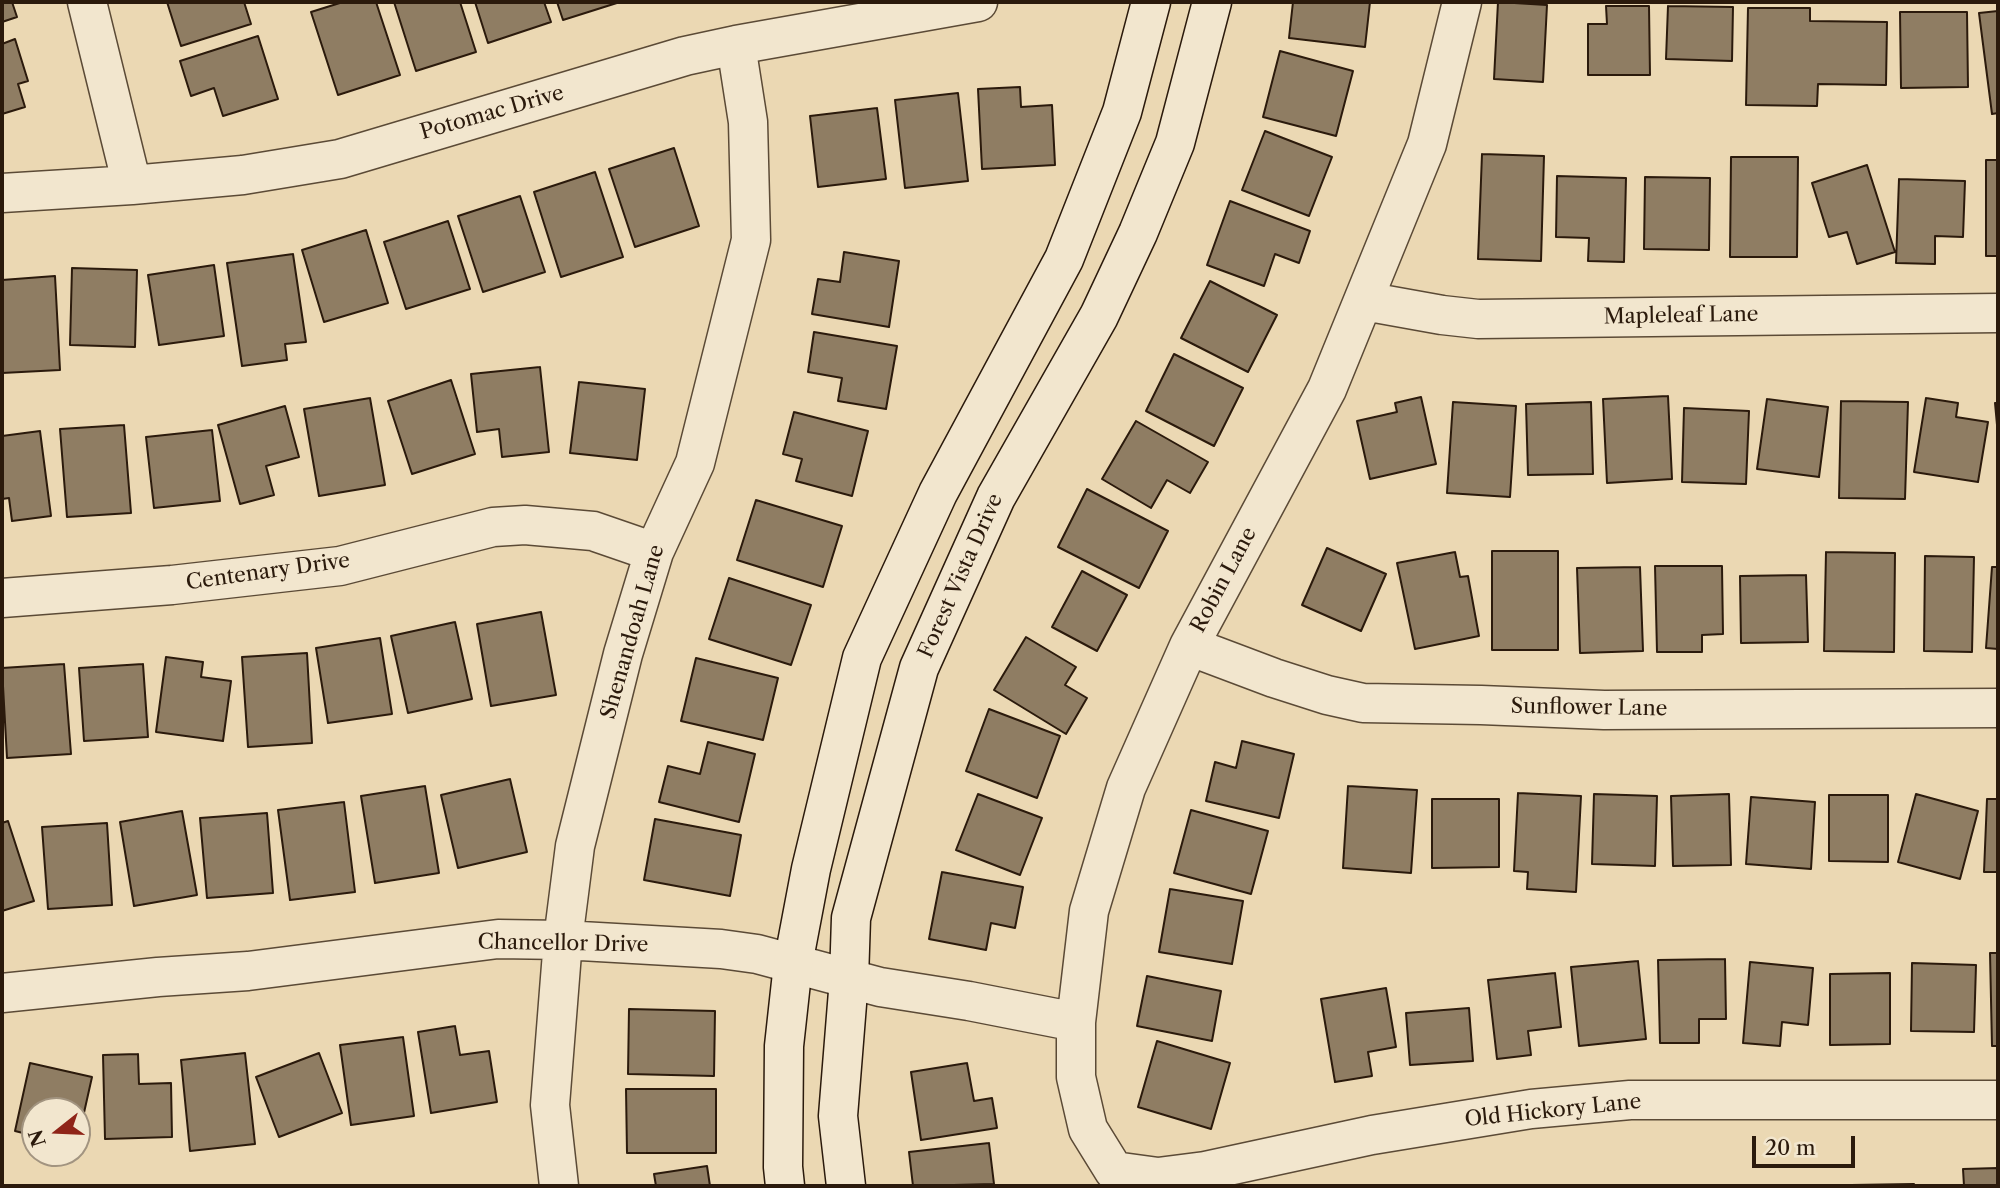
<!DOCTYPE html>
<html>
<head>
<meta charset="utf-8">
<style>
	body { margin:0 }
	#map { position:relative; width:2000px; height:1188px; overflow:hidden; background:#ebd8b3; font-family:"Libre Caslon Text",serif }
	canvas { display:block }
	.frame { position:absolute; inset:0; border:4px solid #2b1a0c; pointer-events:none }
	.north { position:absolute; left:21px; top:1097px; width:70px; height:70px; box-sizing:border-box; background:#f2e6ce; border:2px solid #a29480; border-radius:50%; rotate:252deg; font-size:19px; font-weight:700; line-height:28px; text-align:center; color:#2b1a0c }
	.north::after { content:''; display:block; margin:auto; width:24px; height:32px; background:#8f2418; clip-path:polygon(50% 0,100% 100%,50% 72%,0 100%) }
	.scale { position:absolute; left:1752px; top:1136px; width:103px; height:32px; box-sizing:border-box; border:4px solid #2b1a0c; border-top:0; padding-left:9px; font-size:21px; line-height:24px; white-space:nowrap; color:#2b1a0c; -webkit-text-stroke:5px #f2e6ce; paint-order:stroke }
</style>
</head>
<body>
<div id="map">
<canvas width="2000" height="1188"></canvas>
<div class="frame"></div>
<div class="north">N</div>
<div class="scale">20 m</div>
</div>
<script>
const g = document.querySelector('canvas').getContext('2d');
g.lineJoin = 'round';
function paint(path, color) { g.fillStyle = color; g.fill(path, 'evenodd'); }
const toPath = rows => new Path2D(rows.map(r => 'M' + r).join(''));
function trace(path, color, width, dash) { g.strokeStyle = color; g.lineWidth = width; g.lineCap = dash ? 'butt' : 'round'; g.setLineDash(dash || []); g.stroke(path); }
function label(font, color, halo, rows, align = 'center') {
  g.font = font + ' "Libre Caslon Text",serif'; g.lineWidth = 5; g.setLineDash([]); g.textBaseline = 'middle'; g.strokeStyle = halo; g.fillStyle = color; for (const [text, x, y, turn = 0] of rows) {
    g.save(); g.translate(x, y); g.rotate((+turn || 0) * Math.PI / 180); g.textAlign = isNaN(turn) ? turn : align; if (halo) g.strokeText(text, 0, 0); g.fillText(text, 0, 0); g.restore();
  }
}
const building = toPath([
	[2,2,12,2,17,17,2,22,2,2],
	[167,2,244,2,251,24,181,46,167,2],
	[343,2,376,2,400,75,338,95,311,12,343,2],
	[394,2,460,2,476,52,416,71,394,2],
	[475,2,544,2,551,22,488,43,475,2],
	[557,2,620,2,563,20,557,2],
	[1293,2,1370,2,1365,47,1289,38,1293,2],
	[1498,2,1547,5,1543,82,1494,79,1498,2],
	[1606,6,1649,6,1650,75,1588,75,1588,24,1607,24,1606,6],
	[1668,6,1733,7,1732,61,1666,59,1668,6],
	[1748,8,1810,8,1810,21,1887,22,1886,85,1818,84,1817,106,1746,105,1748,8],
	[1998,11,1998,113,1992,114,1979,13,1998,11],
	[1900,12,1967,12,1968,87,1901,88,1900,12],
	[258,36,278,99,223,116,214,88,191,96,180,61,258,36],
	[15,39,28,81,18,84,25,107,2,114,2,44,15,39],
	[1280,51,1353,71,1336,136,1263,117,1280,51],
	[1020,87,1021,107,1052,105,1055,165,982,169,978,89,1020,87],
	[958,93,968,181,905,188,895,100,958,93],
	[877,108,886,179,818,187,810,116,877,108],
	[1265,131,1332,157,1309,216,1242,190,1265,131],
	[674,148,699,226,635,247,609,169,674,148],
	[1482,154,1544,156,1541,261,1478,259,1482,154],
	[1731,157,1798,157,1797,257,1730,257,1731,157],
	[1986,160,1998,160,1998,256,1986,256,1986,160],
	[1867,165,1895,252,1857,264,1847,232,1829,237,1812,183,1867,165],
	[595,172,623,257,561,277,534,192,595,172],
	[1557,176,1626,178,1624,262,1588,261,1589,238,1556,237,1557,176],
	[1645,177,1710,178,1709,250,1644,249,1645,177],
	[1899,179,1965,181,1963,237,1935,236,1935,264,1896,263,1899,179],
	[520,196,545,272,483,292,458,216,520,196],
	[1230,201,1310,231,1299,263,1275,254,1264,286,1207,265,1230,201],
	[448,221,470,289,406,309,384,242,448,221],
	[366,230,388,303,324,322,302,250,366,230],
	[844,252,899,261,889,327,812,314,818,279,840,282,844,252],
	[293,254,306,342,285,344,287,360,242,366,227,263,293,254],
	[214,265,224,336,159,345,148,275,214,265],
	[72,268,137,270,135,347,70,345,72,268],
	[55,276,60,370,2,373,2,280,55,276],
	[1210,281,1277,315,1248,372,1181,338,1210,281],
	[814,332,897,346,886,409,838,401,842,378,808,372,814,332],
	[1174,354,1243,388,1214,446,1146,411,1174,354],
	[540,367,549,452,502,457,499,429,477,432,471,374,540,367],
	[451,380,475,454,412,474,388,401,451,380],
	[579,382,645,389,637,460,570,453,579,382],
	[1668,396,1672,479,1607,483,1603,399,1668,396],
	[1421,397,1436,464,1370,479,1357,421,1397,412,1395,403,1421,397],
	[370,398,385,485,319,496,304,409,370,398],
	[1926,398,1958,403,1956,417,1988,422,1978,482,1914,472,1926,398],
	[1767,399,1828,407,1819,477,1757,469,1767,399],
	[1841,401,1908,402,1905,499,1839,498,1841,401],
	[1453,402,1516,406,1510,497,1447,493,1453,402],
	[1591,402,1593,474,1528,475,1526,404,1591,402],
	[1995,403,1998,403,1998,436,1995,403],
	[285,406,299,457,266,466,274,495,240,504,218,425,285,406],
	[1684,408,1749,411,1746,484,1682,482,1684,408],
	[794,412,868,431,852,496,796,481,802,459,783,454,794,412],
	[1136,421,1208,462,1190,493,1167,480,1151,508,1102,479,1136,421],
	[124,425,131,513,67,517,60,429,124,425],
	[212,430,220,501,154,508,146,437,212,430],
	[40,431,51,516,12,521,9,498,2,499,2,436,40,431],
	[1087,489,1168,531,1139,588,1058,547,1087,489],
	[756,500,842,526,823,587,737,560,756,500],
	[1327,548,1386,574,1361,631,1302,605,1327,548],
	[1492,551,1558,551,1558,650,1492,650,1492,551],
	[1455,552,1460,577,1468,576,1479,636,1415,649,1397,563,1455,552],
	[1826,552,1895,553,1894,652,1824,651,1826,552],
	[1925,556,1974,557,1972,652,1924,651,1925,556],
	[1655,566,1722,566,1723,634,1702,635,1702,652,1657,652,1655,566],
	[1640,567,1643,651,1580,653,1577,568,1640,567],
	[1992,567,1998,567,1998,649,1986,648,1992,567],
	[1082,571,1127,595,1097,651,1052,627,1082,571],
	[1806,575,1808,642,1741,643,1740,576,1806,575],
	[729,578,811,605,791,665,709,639,729,578],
	[541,612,556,695,491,706,477,624,541,612],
	[455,622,472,699,408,713,391,636,455,622],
	[1026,637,1076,667,1065,685,1087,698,1066,734,994,690,1026,637],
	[380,638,392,714,328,723,316,648,380,638],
	[307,653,312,743,248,747,242,657,307,653],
	[166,657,203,662,201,677,231,681,223,741,156,732,166,657],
	[696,658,778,678,763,740,681,721,696,658],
	[64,664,71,754,7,758,2,668,64,664],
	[143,664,148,737,84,741,79,668,143,664],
	[989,709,1060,736,1037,798,966,771,989,709],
	[1242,741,1294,754,1279,818,1206,801,1215,762,1236,768,1242,741],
	[708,742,755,754,739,822,659,802,668,766,700,774,708,742],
	[510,779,527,852,458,868,441,795,510,779],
	[425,786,439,873,375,883,361,796,425,786],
	[1348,786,1417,790,1411,873,1343,868,1348,786],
	[1518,793,1581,796,1576,892,1527,889,1528,872,1514,871,1518,793],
	[978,794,1042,818,1020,875,956,850,978,794],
	[1594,794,1657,796,1655,866,1592,864,1594,794],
	[1729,794,1731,865,1673,866,1671,796,1729,794],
	[1916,794,1978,811,1960,879,1898,862,1916,794],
	[1829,795,1888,795,1888,862,1829,861,1829,795],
	[1751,797,1815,802,1811,869,1746,864,1751,797],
	[1432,799,1499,799,1499,867,1432,868,1432,799],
	[1987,799,1998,799,1998,872,1984,872,1987,799],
	[344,802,355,892,290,900,278,810,344,802],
	[1191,810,1268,831,1251,894,1174,873,1191,810],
	[182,811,197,895,134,906,120,822,182,811],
	[267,813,273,893,207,898,200,818,267,813],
	[655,819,741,835,730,896,644,880,655,819],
	[8,821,34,901,2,911,2,823,8,821],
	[107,823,112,905,48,909,42,827,107,823],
	[942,872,1023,887,1015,928,991,923,986,950,929,939,942,872],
	[1170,889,1243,901,1232,964,1159,952,1170,889],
	[1990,953,1998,953,1998,1046,1992,1046,1990,953],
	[1725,959,1726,1019,1699,1019,1699,1043,1660,1043,1658,960,1725,959],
	[1638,961,1646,1039,1579,1046,1571,967,1638,961],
	[1750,962,1813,968,1808,1025,1782,1022,1780,1046,1743,1043,1750,962],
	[1912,963,1976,965,1974,1032,1911,1031,1912,963],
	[1555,973,1561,1027,1528,1031,1531,1055,1497,1059,1488,980,1555,973],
	[1890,973,1890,1044,1830,1045,1830,974,1890,973],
	[1147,976,1221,991,1212,1041,1137,1026,1147,976],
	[1386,988,1396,1047,1368,1052,1372,1076,1335,1082,1321,999,1386,988],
	[1469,1008,1473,1061,1410,1065,1406,1013,1469,1008],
	[629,1009,715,1011,714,1076,628,1074,629,1009],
	[455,1026,460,1055,489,1051,497,1102,431,1113,418,1032,455,1026],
	[403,1037,414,1116,351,1125,340,1045,403,1037],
	[1157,1041,1230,1063,1211,1129,1138,1107,1157,1041],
	[245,1053,255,1144,190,1151,181,1060,245,1053],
	[319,1053,342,1113,279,1137,256,1077,319,1053],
	[138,1054,139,1084,171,1083,172,1137,105,1139,103,1055,138,1054],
	[30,1063,92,1077,77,1144,77,1111,35,1111,35,1136,15,1131,30,1063],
	[967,1063,974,1101,992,1098,997,1128,921,1140,911,1072,967,1063],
	[626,1089,716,1089,716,1153,627,1153,626,1089],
	[989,1143,994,1184,913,1186,909,1152,989,1143],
	[707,1166,710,1186,656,1186,654,1174,707,1166],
	[1998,1168,1998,1186,1964,1186,1963,1169,1998,1168],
	[1914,1184,1914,1186,1851,1186,1851,1185,1914,1184]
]);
paint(building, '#8f7d63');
trace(building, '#2b1a0c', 2);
const minor = toPath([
	[87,2,132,185],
	[1462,2,1427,144,1327,389,1189,646,1126,788,1089,911,1076,1022,1076,1077,1088,1129,1114,1171,1158,1177,1205,1171,1372,1135,1531,1109,1630,1100,1998,1100],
	[2,193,132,185,243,175,340,159,685,56,736,45,978,2],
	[1364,301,1442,315,1478,319,1998,313],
	[2,598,172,585,340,566,493,527,525,525,593,531,654,552],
	[1189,646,1274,678,1327,695,1363,703,1481,705,1604,710,1998,708],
	[2,993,158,977,248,971,498,939,563,940,721,949,757,954,880,987,969,1001,1076,1022],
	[559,1186,550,1105,563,940,575,846,623,654,654,552,695,463,751,240,748,122,736,45]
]);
const secondary = toPath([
	[785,1186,783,1167,784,1046,793,964,811,869,862,658,938,493,1064,259,1122,112,1151,2],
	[846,1186,838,1116,849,979,851,918,919,668,996,497,1099,316,1138,233,1175,143,1212,2]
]);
trace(minor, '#5b4a36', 41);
trace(secondary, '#2b1a0c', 41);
trace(minor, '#f2e6ce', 38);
trace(secondary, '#f2e6ce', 38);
label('21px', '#2b1a0c', '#f2e6ce', [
	["Potomac Drive",492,113,-16],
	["Mapleleaf Lane",1681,316,-1],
	["Centenary Drive",268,572,-8],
	["Forest Vista Drive",961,576,-66],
	["Robin Lane",1224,580,-62],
	["Shenandoah Lane",633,632,-74],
	["Sunflower Lane",1589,708,1],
	["Chancellor Drive",563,944,1],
	["Old Hickory Lane",1553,1111,-6]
]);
</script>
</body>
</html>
